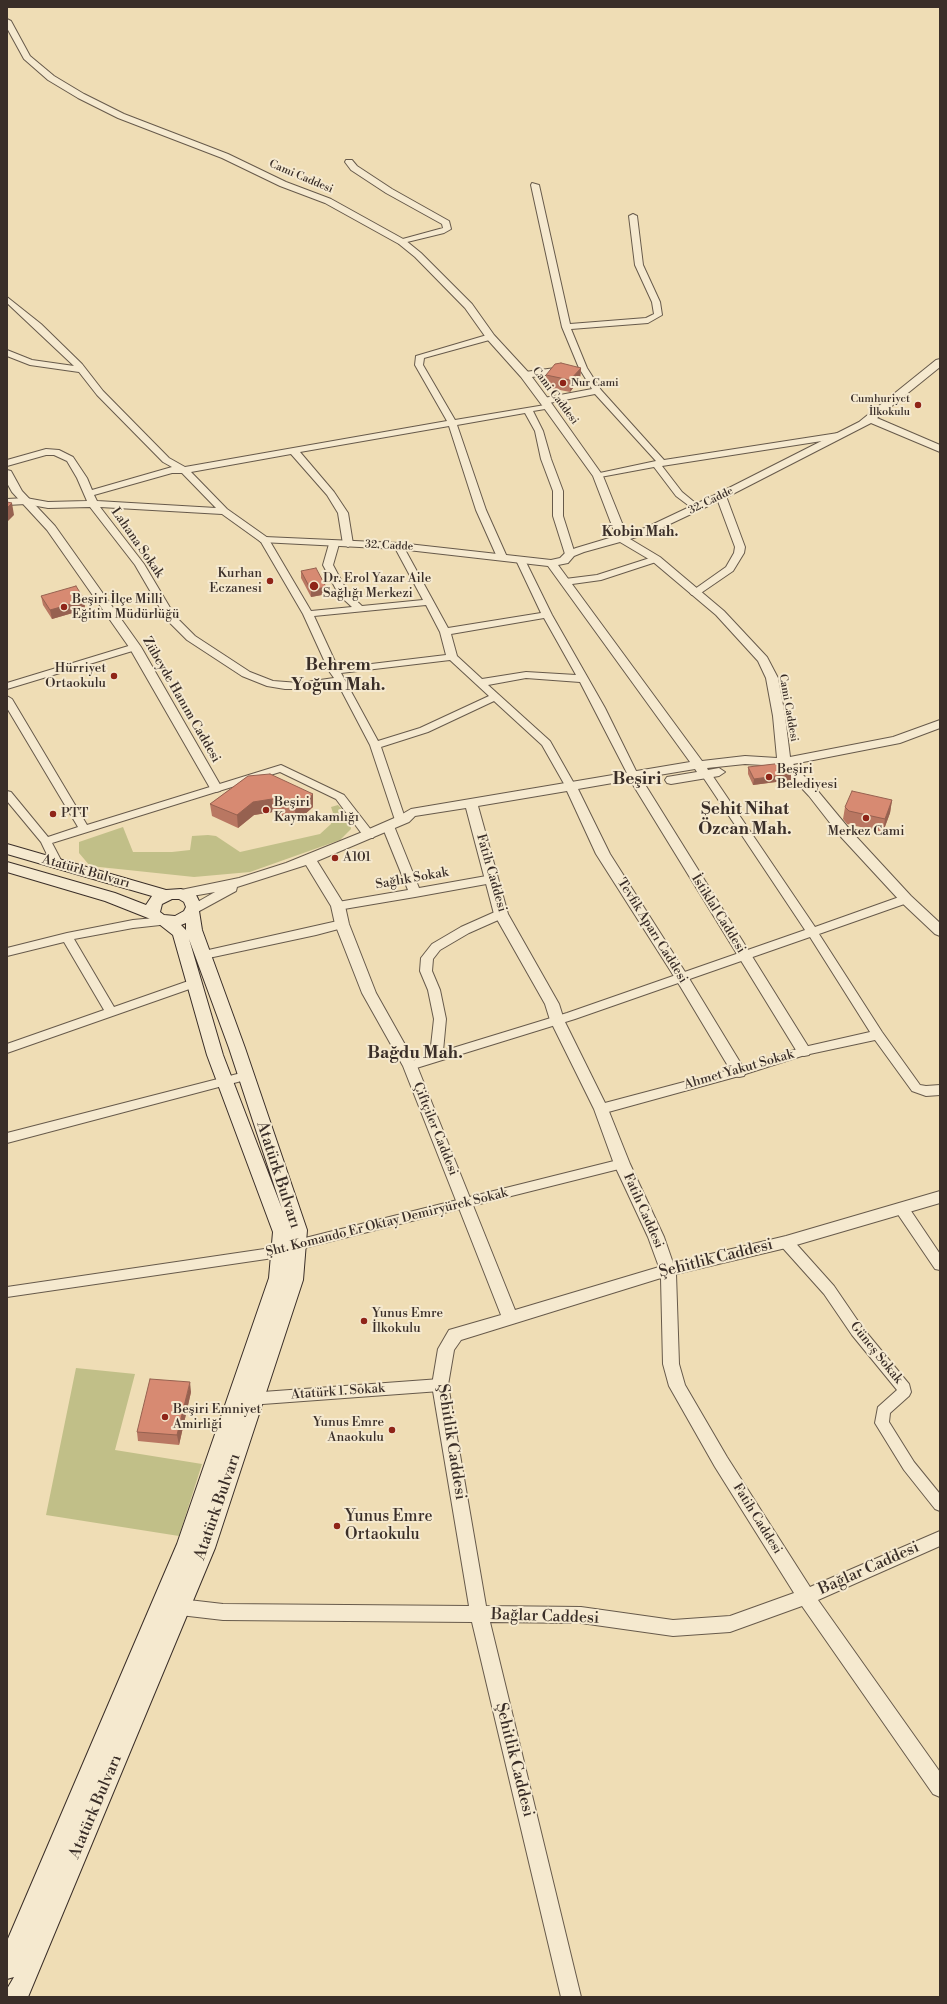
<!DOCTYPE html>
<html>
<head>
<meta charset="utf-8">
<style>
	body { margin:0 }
	#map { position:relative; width:947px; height:2004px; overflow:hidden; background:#efddb5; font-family:"Libre Bodoni",serif }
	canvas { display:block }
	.frame { position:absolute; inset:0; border:8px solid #3a2e28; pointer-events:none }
</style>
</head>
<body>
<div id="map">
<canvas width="947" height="2004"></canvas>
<div class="frame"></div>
</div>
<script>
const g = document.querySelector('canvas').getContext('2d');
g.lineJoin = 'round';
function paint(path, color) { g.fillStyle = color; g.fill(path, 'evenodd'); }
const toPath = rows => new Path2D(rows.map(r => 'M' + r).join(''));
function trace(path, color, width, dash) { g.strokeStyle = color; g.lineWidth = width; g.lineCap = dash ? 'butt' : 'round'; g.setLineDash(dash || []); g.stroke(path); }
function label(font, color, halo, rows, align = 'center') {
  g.font = font + ' "Libre Bodoni",serif'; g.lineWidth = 4; g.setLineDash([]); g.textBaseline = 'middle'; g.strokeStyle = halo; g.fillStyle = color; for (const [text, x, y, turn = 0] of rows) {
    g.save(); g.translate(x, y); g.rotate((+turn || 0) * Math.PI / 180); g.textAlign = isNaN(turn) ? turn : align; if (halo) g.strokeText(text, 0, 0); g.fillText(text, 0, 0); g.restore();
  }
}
paint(toPath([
	[338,805,349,817,351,829,340,840,250,872,194,877,90,866,79,853,79,842,123,827,133,852,172,852,190,850,192,836,208,835,216,836,240,852,320,834,331,824,333,813,331,807],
	[76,1368,135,1374,115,1450,202,1464,179,1536,46,1515]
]), '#c1bf88');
const minor = toPath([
	[346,160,352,160,357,166,392,189,449,221,451,229,444,233,399,244,399,240,443,228,442,224,386,193,351,170,345,162,346,160],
	[532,183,539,185,570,324,646,318,654,314,652,302,635,265,629,216,633,214,637,216,643,265,660,302,662,315,648,323,571,329,587,368,601,390,664,460,838,433,841,434,841,438,662,466,682,492,699,506,699,510,696,511,676,496,654,467,595,478,595,474,656,461,595,394,544,404,540,401,544,398,592,389,579,368,562,327,531,185,532,183],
	[7,297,41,324,82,364,103,391,169,458,185,467,447,421,415,365,416,356,487,335,493,335,493,339,424,358,423,365,455,420,551,404,551,408,533,411,543,431,551,459,563,491,563,516,575,554,573,556,567,556,565,554,553,516,553,491,541,459,535,431,525,413,457,425,486,510,507,557,502,560,497,557,476,510,449,426,300,452,334,492,348,513,353,544,348,547,343,544,338,513,327,495,291,454,191,472,227,509,268,538,311,611,352,607,339,595,323,565,329,544,334,541,339,544,333,565,348,593,362,606,423,600,394,546,396,544,402,544,448,628,541,613,516,560,521,557,524,558,552,615,605,708,639,777,638,779,634,780,629,777,580,682,526,678,488,685,550,741,576,787,575,789,567,789,542,745,494,701,428,732,381,747,406,821,404,823,396,823,370,745,338,684,299,689,285,689,267,686,242,676,187,640,167,620,135,565,90,507,48,508,26,504,7,505,7,499,26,498,48,502,87,501,77,478,67,461,54,455,46,455,7,466,7,460,46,449,59,450,73,457,87,478,92,490,172,467,163,462,97,395,79,372,30,365,7,356,7,350,32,360,74,366,7,303,7,297],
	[172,473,182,473,216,508,97,501,94,495,172,473],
	[100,507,222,514,261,542,303,614,329,671,334,678,299,683,273,681,250,672,195,636,175,616,144,564,100,507],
	[426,605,440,632,446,655,338,668,314,616,426,605],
	[544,618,576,675,526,672,482,679,457,656,451,634,544,618],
	[450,660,489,696,420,728,378,741,341,673,450,660],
	[563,367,567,370,566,372,525,378,521,375,525,372,563,367],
	[721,493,726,496,745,547,744,553,733,571,698,595,692,595,690,593,692,591,726,567,734,553,735,547,716,496,721,493],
	[656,556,661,559,659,561,601,580,565,585,560,582,565,579,597,575,656,556],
	[135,644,140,647,139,649,7,689,7,683,135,644],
	[7,696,12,699,87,825,281,765,344,795,375,835,373,838,365,838,336,799,280,772,52,843,63,864,57,868,53,867,41,842,7,801,7,791,11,792,48,837,78,827,7,708,7,696],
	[706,771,710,772,815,927,902,896,910,896,912,899,910,902,819,934,882,1032,920,1085,926,1086,940,1085,940,1095,926,1096,912,1091,875,1040,805,1055,739,1076,601,1114,597,1112,595,1109,597,1106,601,1104,737,1068,804,1047,870,1032,810,937,575,1019,410,1070,406,1069,404,1066,406,1063,430,1055,434,1019,428,990,420,971,421,958,432,944,461,927,497,911,501,910,507,914,505,917,469,933,440,950,433,959,432,971,440,990,446,1019,443,1051,567,1013,805,930,701,774,706,771],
	[388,822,394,826,419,888,492,875,498,879,492,883,415,897,338,910,334,909,332,906,334,903,338,902,408,890,382,826,388,822],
	[165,917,169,918,171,921,169,924,133,928,74,939,114,1007,194,979,198,980,200,983,198,986,7,1053,7,1044,104,1010,64,942,7,956,7,948,67,933,133,920,165,917],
	[342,920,348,924,346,927,316,935,204,959,198,955,204,951,342,920],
	[245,1072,249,1073,251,1076,249,1079,7,1143,7,1133,245,1072],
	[622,1159,627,1161,628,1164,627,1167,300,1249,280,1257,7,1297,7,1287,278,1247,297,1240,622,1159],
	[902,1204,907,1205,940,1254,940,1270,935,1269,897,1213,895,1209,897,1205,902,1204],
	[786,1237,791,1238,834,1286,862,1327,909,1384,911,1392,909,1396,890,1413,889,1422,914,1462,940,1494,940,1511,935,1509,904,1470,875,1423,878,1407,897,1390,852,1335,824,1294,781,1246,779,1242,781,1238,786,1237],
	[440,1379,445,1381,447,1385,445,1389,440,1391,249,1405,244,1403,242,1399,244,1395,249,1393,440,1379]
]);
const tertiary = toPath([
	[7,19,11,21,30,56,54,76,84,94,124,114,228,154,286,182,331,199,405,240,421,253,472,304,494,335,529,373,552,404,603,476,626,533,645,528,717,494,859,422,936,360,940,359,940,367,877,418,940,445,940,452,871,423,725,498,653,532,630,539,660,557,724,611,767,657,778,678,785,716,790,757,893,737,940,720,940,728,900,743,793,764,817,790,851,831,911,896,940,923,940,936,935,934,901,902,841,837,809,796,781,766,745,764,707,768,708,770,719,768,725,772,719,776,671,784,667,783,665,780,667,777,697,772,695,769,641,778,811,1051,809,1055,804,1056,799,1055,630,780,578,789,610,854,687,975,746,1072,744,1076,739,1077,734,1076,677,981,596,854,567,791,478,806,508,914,559,1004,564,1020,608,1109,630,1164,664,1237,673,1263,786,1236,940,1191,940,1203,786,1248,676,1274,679,1364,685,1385,727,1457,810,1587,940,1531,940,1546,818,1600,940,1772,940,1797,933,1794,802,1606,730,1632,673,1636,581,1623,490,1622,581,1997,561,1997,472,1622,223,1620,180,1615,174,1613,171,1607,174,1601,180,1599,223,1604,469,1606,432,1385,438,1349,449,1330,501,1315,403,1066,362,993,335,924,331,906,306,865,237,887,236,891,192,915,187,914,185,911,187,908,215,892,181,898,176,897,174,894,176,891,239,878,286,863,360,833,399,816,411,809,690,762,548,566,399,549,261,542,259,540,265,537,399,543,551,560,560,558,566,552,576,548,616,536,593,476,544,408,521,377,487,339,465,308,415,257,399,244,325,203,280,186,222,158,118,118,78,98,48,80,24,59,7,28,7,19],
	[620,542,652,561,716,615,758,661,766,678,773,716,777,758,745,756,702,761,558,565,568,563,574,556,584,552,620,542],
	[466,808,494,914,545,1004,550,1020,594,1109,614,1164,648,1237,659,1267,515,1310,417,1066,376,993,349,924,345,906,317,861,409,822,415,816,466,808],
	[661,1278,663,1364,669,1386,715,1467,794,1593,730,1616,673,1620,581,1607,486,1606,448,1385,454,1350,461,1340,661,1278],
	[7,470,11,471,22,491,55,526,141,647,222,788,220,791,216,792,210,788,129,647,47,530,12,492,7,483,7,470]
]);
const secondary = toPath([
	[7,844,166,890,181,889,196,895,202,907,199,911,202,930,245,1048,307,1230,303,1280,215,1548,28,1997,7,1997,7,1989,14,1977,7,1979,7,1941,177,1544,269,1278,273,1232,207,1055,173,935,159,924,148,918,105,901,7,872,7,862,115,893,146,905,152,896,7,854,7,844],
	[172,899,179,899,184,902,186,907,184,911,175,916,164,915,160,912,162,904,172,899],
	[186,923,186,930,187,931,181,925,186,923],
	[189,939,229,1048,282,1209,223,1055,189,939]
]);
trace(minor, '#675a4b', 2);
trace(tertiary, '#675a4b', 2);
trace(secondary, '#3a2e28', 2);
paint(minor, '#f5e9cf');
paint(tertiary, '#f5e9cf');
paint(secondary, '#f5e9cf');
paint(toPath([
	[581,368,580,379,570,392,545,387,546,375],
	[301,571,327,594,311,597,301,578],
	[41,596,84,599,85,608,76,611,76,612,52,619,43,605],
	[748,767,791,774,791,780,753,785,748,774],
	[248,776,313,807,296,822,273,812,254,815,238,828,212,816,210,804],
	[892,800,890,813,883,832,847,824,843,819,845,807],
	[191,1392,179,1445,138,1441,137,1432]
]), '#b97762');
paint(toPath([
	[581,368,580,379,570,392,570,380],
	[12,503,14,515,7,522,7,508],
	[326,587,327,594,311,597,311,590],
	[84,599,85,608,76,611,76,612,52,619,50,610,74,602],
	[791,774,791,780,753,785,754,779],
	[313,794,313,807,296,822,295,810],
	[272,799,273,812,254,815,238,828,237,815,253,802],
	[892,800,890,813,883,832,885,819],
	[190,1382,191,1392,179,1445,177,1435]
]), '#966150');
const building = toPath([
	[561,363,581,368,570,380,546,375,555,364,561,363],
	[7,502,12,503,7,508,7,502],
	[316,568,326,587,311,590,301,571,316,568],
	[76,586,84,599,74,602,75,603,50,610,41,596,76,586],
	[783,763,791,774,754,779,748,767,783,763],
	[270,774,313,794,295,810,272,799,253,802,237,815,210,804,248,776,270,774],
	[852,791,892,800,885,819,849,811,845,807,852,791],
	[150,1379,190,1382,177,1435,137,1432,150,1379]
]);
paint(building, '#d78a72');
trace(building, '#966150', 1);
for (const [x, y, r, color] of [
	[563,383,4,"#8f2418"],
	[918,405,4,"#8f2418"],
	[270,581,4,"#8f2418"],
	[314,586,5,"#8f2418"],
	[64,607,4,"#8f2418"],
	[114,676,4,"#8f2418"],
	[769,777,4,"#8f2418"],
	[266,810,4,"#8f2418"],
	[53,814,4,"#8f2418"],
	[866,818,4,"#8f2418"],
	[335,858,4,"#8f2418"],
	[364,1321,4,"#8f2418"],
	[165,1417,4,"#8f2418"],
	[392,1430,4,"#8f2418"],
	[337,1526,4,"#8f2418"]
]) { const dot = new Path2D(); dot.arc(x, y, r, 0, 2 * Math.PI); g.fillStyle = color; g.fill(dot); trace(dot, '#f5e9cf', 1.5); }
label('11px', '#3a2e28', '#f5e9cf', [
	["Cami Caddesi",301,177,23],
	["Cami Caddesi",555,396,53],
	["32. Cadde",711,501,-26],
	["32. Cadde",389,546,3],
	["Cami Caddesi",788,708,80]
]);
label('11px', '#3a2e28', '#f5e9cf', [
	["Nur Cami",571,383],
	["Cumhuriyet",910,399,"right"],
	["İlkokulu",910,412,"right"]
], 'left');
label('13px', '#3a2e28', '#f5e9cf', [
	["Lahana Sokak",137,543,55],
	["Zübeyde Hanım Caddesi",181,700,60],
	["Atatürk Bulvarı",86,872,16],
	["Fatih Caddesi",491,873,74],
	["Sağlık Sokak",412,879,-10],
	["İstiklal Caddesi",718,914,58],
	["Tevfik Aparı Caddesi",652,931,58],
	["Ahmet Yakut Sokak",739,1070,-16],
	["Çiftçiler Caddesi",435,1129,68],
	["Fatih Caddesi",643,1211,66],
	["Şht. Komando Er Oktay Demiryürek Sokak",387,1223,-14],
	["Güneş Sokak",876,1353,51],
	["Atatürk 1. Sokak",338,1392,-4],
	["Fatih Caddesi",757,1519,58]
]);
label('13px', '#3a2e28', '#f5e9cf', [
	["Kurhan",262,574,"right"],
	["Eczanesi",262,589,"right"],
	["Dr. Erol Yazar Aile",323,579],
	["Sağlığı Merkezi",323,594],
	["Beşiri İlçe Milli",72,600],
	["Eğitim Müdürlüğü",72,615],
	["Hürriyet",106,669,"right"],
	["Ortaokulu",106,684,"right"],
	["Beşiri",777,770],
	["Belediyesi",777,785],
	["Beşiri",274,803],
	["Kaymakamlığı",274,818],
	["PTT",61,814],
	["Merkez Cami",866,832,"center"],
	["A101",343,858],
	["Yunus Emre",372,1314],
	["İlkokulu",372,1329],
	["Beşiri Emniyet",173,1410],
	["Amirliği",173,1425],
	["Yunus Emre",384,1423,"right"],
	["Anaokulu",384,1438,"right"]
], 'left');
label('bold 14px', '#3a2e28', '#f5e9cf', [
	["Kobin Mah.",640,533]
]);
label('16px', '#3a2e28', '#f5e9cf', [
	["Atatürk Bulvarı",278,1175,72],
	["Şehitlik Caddesi",716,1259,-14],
	["Şehitlik Caddesi",451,1442,81],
	["Atatürk Bulvarı",218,1507,-71],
	["Bağlar Caddesi",869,1569,-24],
	["Bağlar Caddesi",545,1617,2],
	["Şehitlik Caddesi",514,1760,76],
	["Atatürk Bulvarı",96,1807,-67]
]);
label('16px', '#3a2e28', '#f5e9cf', [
	["Yunus Emre",345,1517],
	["Ortaokulu",345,1535]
], 'left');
label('bold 17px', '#3a2e28', '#f5e9cf', [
	["Behrem",338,666],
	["Yoğun Mah.",338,686],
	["Beşiri",637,780],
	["Şehit Nihat",745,810],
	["Özcan Mah.",745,830],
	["Bağdu Mah.",415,1054]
]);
</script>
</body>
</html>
